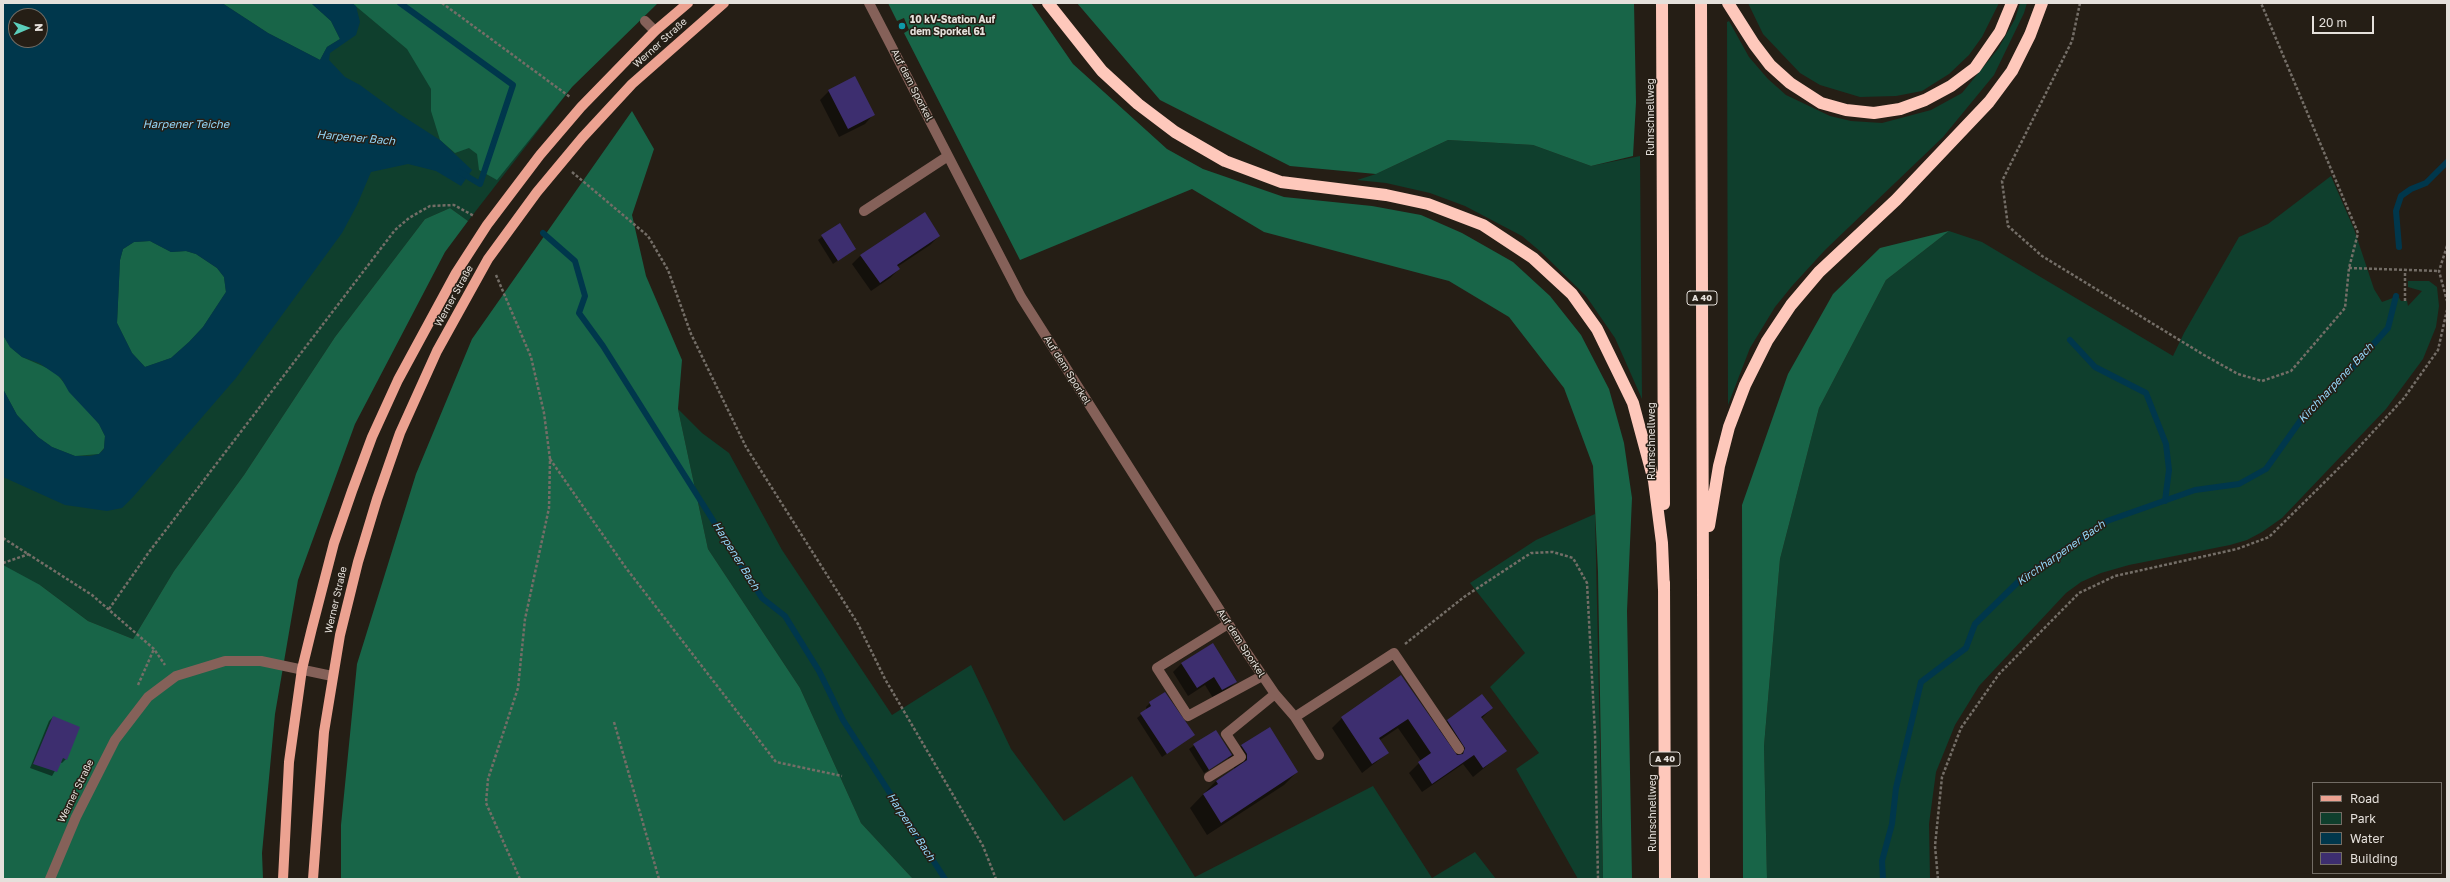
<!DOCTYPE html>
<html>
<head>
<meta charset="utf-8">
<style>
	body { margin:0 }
	#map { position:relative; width:2450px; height:882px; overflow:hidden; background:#251e15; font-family:"Golos Text",sans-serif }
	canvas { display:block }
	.frame { position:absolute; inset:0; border:4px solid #e5e0db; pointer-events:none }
	.legend { position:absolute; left:2312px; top:782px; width:130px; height:92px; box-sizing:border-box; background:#251e15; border:1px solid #726c64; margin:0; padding:5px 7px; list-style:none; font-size:12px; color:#e5e0db }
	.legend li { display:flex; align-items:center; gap:8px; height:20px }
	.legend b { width:20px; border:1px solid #726c64 }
	.north { position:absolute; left:8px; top:8px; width:40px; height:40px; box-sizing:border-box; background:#251e15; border:1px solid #726c64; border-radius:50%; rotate:88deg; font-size:11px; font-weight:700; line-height:16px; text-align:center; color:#e5e0db }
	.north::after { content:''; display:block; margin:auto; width:14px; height:18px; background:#5bcebb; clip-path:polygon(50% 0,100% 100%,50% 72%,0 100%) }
	.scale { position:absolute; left:2312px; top:16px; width:62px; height:18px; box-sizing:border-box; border:2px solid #e5e0db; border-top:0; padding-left:5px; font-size:12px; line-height:14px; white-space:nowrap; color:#e5e0db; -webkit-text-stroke:3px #251e15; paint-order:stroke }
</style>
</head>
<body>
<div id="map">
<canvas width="2450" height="882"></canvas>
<div class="frame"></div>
<ul class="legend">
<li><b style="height:5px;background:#eca291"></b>Road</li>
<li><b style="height:11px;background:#0f3f2d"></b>Park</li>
<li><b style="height:11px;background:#00374c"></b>Water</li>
<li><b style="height:11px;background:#3d2e6f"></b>Building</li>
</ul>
<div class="north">N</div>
<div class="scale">20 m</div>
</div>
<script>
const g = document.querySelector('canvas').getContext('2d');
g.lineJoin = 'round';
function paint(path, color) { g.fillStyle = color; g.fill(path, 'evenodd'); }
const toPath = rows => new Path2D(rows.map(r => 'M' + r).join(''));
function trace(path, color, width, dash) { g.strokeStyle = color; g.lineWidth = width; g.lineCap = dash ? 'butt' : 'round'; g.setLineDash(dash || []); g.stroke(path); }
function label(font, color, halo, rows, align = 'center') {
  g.font = font + ' "Golos Text",sans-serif'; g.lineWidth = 3; g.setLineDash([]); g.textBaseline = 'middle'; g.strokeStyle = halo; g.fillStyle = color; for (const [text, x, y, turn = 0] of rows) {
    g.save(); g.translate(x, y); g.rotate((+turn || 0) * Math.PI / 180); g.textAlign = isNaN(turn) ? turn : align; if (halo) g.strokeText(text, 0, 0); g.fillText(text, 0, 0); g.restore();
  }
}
paint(toPath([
	[3,3,457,3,572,87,468,221,450,208,425,219,335,337,244,475,174,571,133,639,88,621,40,585,3,593],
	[16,16,40,16,40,40,16,40],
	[1748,3,1999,3,1982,37,1969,55,1949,74,1922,91,1896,96,1860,97,1820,85,1800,73,1763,34],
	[2020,3,2027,3,2024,13,1994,75,1943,137,1825,250,1792,286,1775,307,1750,348,1728,405,1727,22,1729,21,1749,57,1768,79,1786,95,1830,116,1851,121,1882,123,1931,110,1962,93,1998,49,2015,19],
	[1448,140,1533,145,1591,166,1640,156,1642,399,1615,338,1586,296,1541,252,1522,236,1465,206,1430,193,1386,183,1357,180,1376,174],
	[2331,176,2354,229,2374,289,2382,302,2398,296,2401,301,2407,301,2408,306,2422,291,2408,287,2408,281,2429,281,2437,287,2439,306,2436,327,2423,359,2386,409,2282,518,2262,532,2247,540,2230,545,2129,565,2101,573,2081,582,2066,593,1979,686,1955,725,1936,772,1929,824,1930,879,1767,879,1764,746,1780,559,1819,408,1886,280,1949,231,1982,242,2173,356,2184,333,2239,237,2268,224],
	[678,409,702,433,729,453,782,550,892,715,971,665,1011,749,1064,821,1132,776,1195,877,1373,786,1432,878,1475,852,1496,879,913,879,861,823,800,688,708,549],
	[1595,514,1603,879,1578,879,1516,769,1539,753,1490,687,1525,653,1470,583,1536,540]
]), '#0f3f2d');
paint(toPath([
	[222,3,311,3,331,21,340,39,327,47,320,60,268,33],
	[352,3,658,3,572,87,497,180,479,170,477,154,469,148,455,153,440,140,431,111,431,89,407,49],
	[888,3,1031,3,1073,64,1167,149,1203,169,1284,197,1372,206,1421,215,1462,233,1513,262,1550,296,1581,335,1609,389,1624,443,1632,498,1627,611,1632,879,1603,879,1598,572,1593,466,1564,388,1509,317,1449,281,1264,232,1192,189,1020,260,904,33,909,30,904,18,897,21],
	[1077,3,1634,3,1636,102,1633,156,1591,166,1533,145,1448,140,1376,174,1290,166,1160,100],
	[632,111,654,149,632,215,646,276,682,360,678,409,708,549,800,688,861,823,913,879,341,879,341,825,357,664,416,474,472,339],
	[450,208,468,221,445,252,355,424,298,580,275,714,262,853,263,879,3,879,3,565,40,585,88,621,133,639,174,571,244,475,335,337,425,219],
	[1949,231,1886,280,1819,408,1780,559,1764,746,1767,879,1743,879,1742,505,1788,374,1833,294,1880,248],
	[150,241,171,252,186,251,196,254,217,268,224,277,226,292,203,327,189,342,171,358,145,367,132,353,117,323,120,260,123,249,134,242],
	[3,335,10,347,22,357,54,371,99,424,105,436,104,448,99,454,75,456,52,447,38,437,17,415,3,389]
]), '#186548');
paint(toPath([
	[3,3,222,3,268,33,320,60,327,47,340,39,331,21,311,3,352,3,356,6,360,22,356,35,330,53,329,60,345,77,360,85,398,113,440,140,472,170,461,186,436,171,408,164,371,172,357,205,342,233,236,378,133,497,122,508,107,511,65,505,3,477,3,389,17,415,38,437,52,447,75,456,90,456,99,454,104,449,105,436,99,424,69,392,61,378,39,363,22,357,10,347,3,335],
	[16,16,40,16,40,40,16,40],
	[150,241,171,252,186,251,196,254,217,268,224,277,226,292,203,327,189,342,171,358,145,367,132,353,117,323,120,260,123,249,134,242]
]), '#00374c');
paint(toPath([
	[829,91,873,115,865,124,839,137,820,100],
	[839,224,855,248,833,264,818,240],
	[939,236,930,245,897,267,899,269,890,278,871,291,852,264,861,255],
	[1212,644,1236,682,1227,690,1213,698,1205,685,1188,696,1173,672,1181,664],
	[1401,677,1438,730,1448,720,1492,708,1481,719,1505,751,1473,777,1463,764,1422,792,1409,773,1421,761,1398,728,1380,740,1388,753,1362,773,1332,728,1342,718],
	[1150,703,1194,735,1162,757,1137,718,1147,710,1146,707],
	[53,717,66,759,62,763,60,762,52,776,30,768,49,721],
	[1215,731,1231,756,1241,746,1297,772,1284,785,1207,835,1190,808,1216,781,1234,770,1234,767,1228,758,1204,773,1189,749]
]), '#0007');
trace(toPath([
	[400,3,513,85,480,184,460,172],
	[543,233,575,261,585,296,579,313,603,346,762,598,785,616,819,671,843,720,945,879],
	[2399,247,2396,211,2401,196,2411,189,2426,183,2447,162],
	[2070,340,2095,367,2146,393,2166,444,2169,470,2165,501],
	[1883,879,1882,861,1892,824,1896,788,1921,682,1966,648,1975,624,2020,580,2107,521,2195,490,2239,484,2266,469,2303,417,2334,388,2388,328,2396,296]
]), '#00374c', 6);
paint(toPath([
	[855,76,875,115,848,129,828,90],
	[925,212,940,236,897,265,900,269,880,283,860,255],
	[840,223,856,249,838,261,821,235],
	[1213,643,1237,682,1222,690,1214,677,1197,688,1181,663],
	[1401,675,1457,755,1463,754,1465,748,1447,720,1482,694,1493,708,1481,717,1507,751,1483,768,1474,755,1432,784,1418,762,1431,753,1408,719,1379,738,1389,753,1372,764,1341,717],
	[1165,692,1195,735,1167,754,1140,713,1151,706,1149,702],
	[53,716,80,727,67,760,63,758,57,772,33,764],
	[1270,727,1298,772,1221,823,1203,794,1218,784,1216,781,1247,760,1247,754,1241,745],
	[1216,730,1232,755,1209,770,1193,744]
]), '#3d2e6f');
trace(toPath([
	[442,3,570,97],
	[2080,3,2072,41,2002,181,2008,226,2042,256,2204,355,2238,374,2262,381,2291,371,2345,308,2349,268,2358,233,2261,3],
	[572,172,648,236,668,270,691,334,746,447,858,624,885,679,983,846,996,879],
	[2447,246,2439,271,2447,301],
	[2349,268,2439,271],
	[496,275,531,357,544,413,550,459,549,508,525,619,518,688,488,779,486,803,520,879],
	[2405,301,2405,270],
	[550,459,626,568,776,762,842,776],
	[3,538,92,595,154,649,165,665],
	[3,563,29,554],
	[109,609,149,552,395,230,409,218,430,206,454,205,474,216],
	[1405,644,1464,597,1531,553,1553,552,1573,558,1587,583,1595,734,1598,879],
	[138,685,154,649],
	[614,722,659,879],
	[1938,879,1935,846,1942,777,1961,728,1999,674,2079,593,2115,576,2237,549,2269,537,2349,458,2404,398,2438,350,2447,310]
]), '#746e67', 2.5, [3, 2]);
trace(toPath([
	[869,3,1021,297,1245,650,1275,694,1295,717,1319,755],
	[645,21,655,31],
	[864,211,948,156],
	[1228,624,1157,668,1188,716,1262,676],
	[1295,717,1394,653,1459,749],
	[1209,777,1241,757,1226,734,1275,694],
	[50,879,76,817,115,740,148,697,176,676,225,661,261,661,332,676]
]), '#856159', 10);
trace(toPath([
	[283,879,289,762,302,669,312,628,334,543,352,491,372,437,398,380,456,273,487,225,540,155,581,107,655,31,688,3],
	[313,879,324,732,340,635,358,562,377,499,400,433,437,351,488,259,537,192,582,138,632,84,724,3]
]), '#eca291', 10);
trace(toPath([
	[1048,3,1102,71,1138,104,1175,132,1225,161,1281,182,1386,195,1428,204,1483,225,1533,258,1572,294,1597,329,1633,403,1654,481,1662,543,1664,590],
	[1662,3,1664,504],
	[1701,3,1704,879],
	[1728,3,1754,44,1770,65,1790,83,1821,103,1846,110,1874,113,1900,109,1925,100,1951,86,1975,68,2000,32,2012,3],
	[1709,526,1719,466,1729,427,1745,385,1767,341,1791,305,1819,272,1896,200,1989,102,2012,71,2030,35,2042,3],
	[1664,582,1665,879]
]), '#fec8bb', 12);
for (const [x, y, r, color] of [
	[902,26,4,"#0f9aa8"]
]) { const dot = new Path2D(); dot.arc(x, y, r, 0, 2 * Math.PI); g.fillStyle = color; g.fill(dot); trace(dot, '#251e15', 1.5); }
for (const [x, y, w] of [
	[1702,298,30],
	[1665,759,30]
]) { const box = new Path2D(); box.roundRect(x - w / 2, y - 7, w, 14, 3); g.fillStyle = '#251e15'; g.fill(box); trace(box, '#e5e0db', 1); }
label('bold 9px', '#e5e0db', null, [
	["A 40",1702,298],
	["A 40",1665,759]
]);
label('bold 10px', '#e5e0db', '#251e15', [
	["10 kV-Station Auf",910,20],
	["dem Sporkel 61",910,32]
], 'left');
label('10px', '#e5e0db', '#251e15', [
	["Werner Straße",660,43,-42],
	["Auf dem Sporkel",912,85,63],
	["Ruhrschnellweg",1651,117,-90],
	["Werner Straße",454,296,-61],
	["Auf dem Sporkel",1067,370,58],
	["Ruhrschnellweg",1652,441,-90],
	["Werner Straße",336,600,-77],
	["Auf dem Sporkel",1241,643,57],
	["Werner Straße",76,791,-64],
	["Ruhrschnellweg",1653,813,-90]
]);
label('italic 11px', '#92d6f8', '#251e15', [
	["Harpener Teiche",186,125],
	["Harpener Bach",356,138,5],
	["Kirchharpener Bach",2336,383,-47],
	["Kirchharpener Bach",2061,553,-35],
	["Harpener Bach",736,556,58],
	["Harpener Bach",911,827,57]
]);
</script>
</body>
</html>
